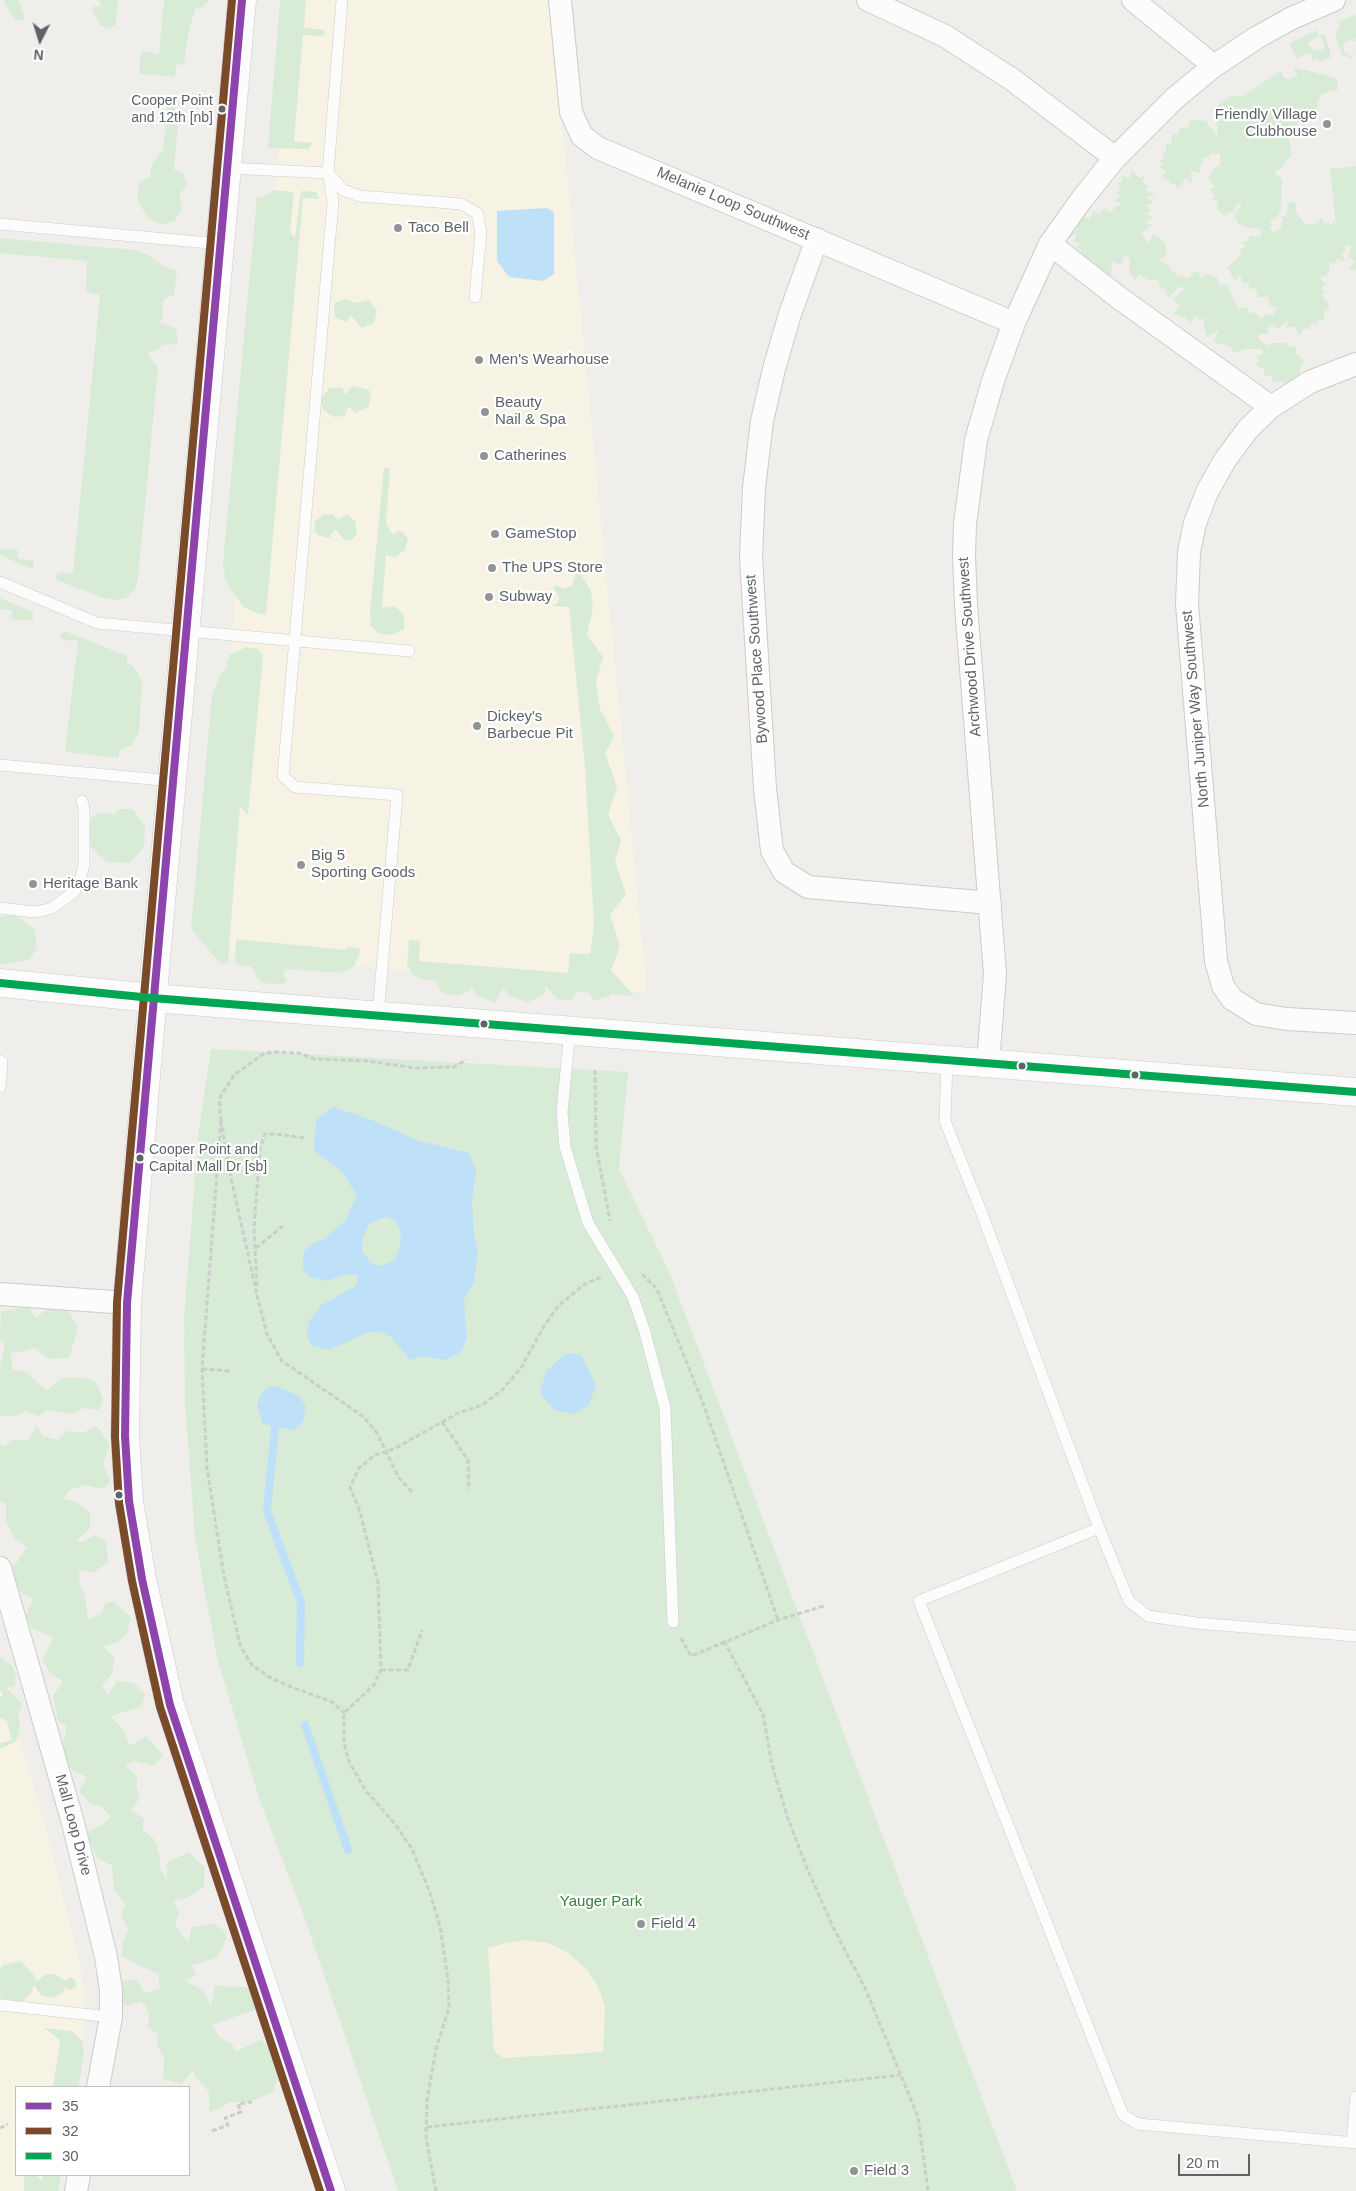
<!DOCTYPE html>
<html>
<head>
<meta charset="utf-8">
<style>
	body { margin:0 }
	#map { position:relative; width:1356px; height:2191px; overflow:hidden; background:#efeeea; font-family:Helvetica,sans-serif }
	canvas { display:block }
	.legend { position:absolute; left:15px; top:2086px; width:175px; height:90px; box-sizing:border-box; background:#fff; border:1px solid #bfc1c3; margin:0; padding:6px 9px; list-style:none; font-size:15px; color:#5f6368 }
	.legend li { display:flex; align-items:center; gap:10px; height:25px }
	.legend b { width:25px; border:1px solid #bfc1c3 }
	.north { position:absolute; left:15px; top:15px; width:50px; height:50px; -webkit-text-stroke:4px #fff; paint-order:stroke; rotate:185deg; font-size:14px; font-weight:700; line-height:20px; text-align:center; color:#5f6368 }
	.north::after { content:''; display:block; margin:auto; width:18px; height:22px; background:#5f6368; clip-path:polygon(50% 0,100% 100%,50% 72%,0 100%) }
	.scale { position:absolute; left:1178px; top:2154px; width:72px; height:22px; box-sizing:border-box; border:2px solid #5f6368; border-top:0; padding-left:6px; font-size:15px; line-height:18px; white-space:nowrap; color:#5f6368; -webkit-text-stroke:4px #fff; paint-order:stroke }
</style>
</head>
<body>
<div id="map">
<canvas width="1356" height="2191"></canvas>
<ul class="legend">
<li><b style="height:6px;background:#8e44ad"></b>35</li>
<li><b style="height:6px;background:#7a4b2a"></b>32</li>
<li><b style="height:6px;background:#00a651"></b>30</li>
</ul>
<div class="north">N</div>
<div class="scale">20 m</div>
</div>
<script>
const g = document.querySelector('canvas').getContext('2d');
g.lineJoin = 'round';
function paint(path, color) { g.fillStyle = color; g.fill(path, 'evenodd'); }
const toPath = rows => new Path2D(rows.map(r => 'M' + r).join(''));
function trace(path, color, width, dash) { g.strokeStyle = color; g.lineWidth = width; g.lineCap = dash ? 'butt' : 'round'; g.setLineDash(dash || []); g.stroke(path); }
function label(font, color, halo, rows, align = 'center') {
  g.font = font + ' Helvetica,sans-serif'; g.lineWidth = 4.5; g.setLineDash([]); g.textBaseline = 'middle'; g.strokeStyle = halo; g.fillStyle = color; for (const [text, x, y, turn = 0] of rows) {
    g.save(); g.translate(x, y); g.rotate((+turn || 0) * Math.PI / 180); g.textAlign = isNaN(turn) ? turn : align; if (halo) g.strokeText(text, 0, 0); g.fillText(text, 0, 0); g.restore();
  }
}
paint(toPath([
	[293,0,550,0,647,993,212,952,234,611],
	[0,1671,39,1804,79,1959,84,1989,83,2041,72,2087,16,2087,16,2175,52,2175,48,2191,0,2191]
]), '#f7f3e4');
paint(toPath([
	[4,0,18,0,25,17,23,20,15,20,11,15],
	[99,0,118,0,115,26,106,28,100,25,92,10,94,6,101,7],
	[164,0,209,0,203,7,195,9,188,35,184,65,176,64,175,77,141,74,139,72,141,54,144,52,159,54],
	[280,0,306,0,304,28,324,30,325,34,322,36,303,35,294,141,312,143,309,149,268,148],
	[1356,15,1356,38,1354,41,1350,40,1344,43,1343,48,1345,53,1350,56,1354,55,1352,58,1342,55,1335,34,1341,25,1337,23,1338,21],
	[1317,30,1319,36,1307,43,1310,47,1316,51,1321,50,1325,46,1320,36,1324,33,1330,50,1330,58,1322,60,1319,64,1320,61,1315,58,1312,61,1312,54,1309,53,1297,58,1290,45,1292,42],
	[1293,67,1337,78,1338,90,1330,91,1321,95,1318,101,1317,113,1297,116,1298,131,1289,134,1291,157,1288,158,1281,169,1276,171,1275,175,1282,179,1281,209,1277,218,1270,221,1272,226,1269,226,1273,233,1283,227,1280,224,1283,221,1281,216,1287,215,1287,206,1292,201,1296,203,1295,211,1304,223,1314,225,1321,218,1325,224,1328,222,1333,226,1333,219,1336,224,1330,169,1356,166,1356,270,1349,269,1355,260,1348,258,1350,248,1353,245,1345,246,1346,250,1341,252,1345,262,1336,259,1336,264,1329,262,1329,271,1325,276,1319,277,1325,283,1321,289,1325,292,1321,294,1330,307,1324,313,1324,322,1318,318,1317,325,1311,323,1309,329,1302,329,1300,337,1295,326,1287,328,1288,320,1278,329,1269,324,1268,334,1259,334,1258,339,1268,346,1271,343,1286,343,1290,347,1297,347,1295,353,1304,360,1299,374,1301,381,1293,378,1289,386,1284,382,1273,382,1272,377,1264,375,1264,369,1256,366,1259,360,1256,356,1264,354,1262,349,1245,349,1234,353,1230,346,1213,342,1219,330,1207,337,1204,327,1205,318,1199,320,1198,315,1189,323,1186,317,1174,314,1180,305,1173,299,1184,290,1182,286,1175,290,1168,298,1165,289,1161,289,1158,280,1148,280,1140,275,1135,280,1129,271,1130,259,1125,255,1120,265,1112,261,1111,276,1074,254,1083,252,1076,246,1082,244,1074,241,1077,234,1069,236,1078,229,1073,219,1082,215,1090,220,1093,211,1099,214,1104,208,1111,213,1115,207,1122,204,1114,200,1121,197,1116,193,1120,190,1118,182,1121,182,1123,176,1130,178,1132,169,1139,178,1146,175,1142,181,1149,187,1145,190,1156,195,1147,197,1154,204,1145,204,1151,210,1146,214,1153,217,1145,222,1153,225,1147,227,1147,231,1141,232,1147,243,1154,235,1163,240,1167,250,1164,258,1158,260,1170,266,1170,270,1175,273,1178,278,1181,276,1190,278,1191,274,1198,271,1201,278,1207,273,1213,278,1217,277,1219,285,1227,285,1235,303,1237,303,1237,310,1247,307,1251,314,1254,312,1262,320,1265,314,1275,316,1274,312,1278,308,1270,306,1268,297,1258,297,1255,287,1249,290,1249,283,1243,283,1240,275,1235,280,1227,268,1242,253,1240,249,1246,247,1242,242,1249,241,1249,236,1261,237,1260,230,1255,227,1247,228,1237,223,1237,218,1232,219,1241,205,1238,203,1232,214,1231,211,1224,216,1221,211,1217,210,1218,202,1211,200,1215,197,1210,189,1216,187,1208,179,1214,171,1212,169,1220,165,1220,154,1211,153,1208,157,1202,158,1203,163,1198,167,1202,174,1191,171,1192,184,1186,178,1178,189,1175,184,1171,185,1170,180,1162,179,1166,171,1159,167,1164,165,1158,160,1164,158,1163,151,1166,152,1166,143,1171,144,1172,135,1178,134,1180,128,1188,127,1191,120,1206,121,1216,136,1218,131,1215,115,1217,106,1230,96,1243,96,1282,70,1283,77,1290,80,1297,75],
	[168,97,176,98,175,110,179,111,174,170,182,172,188,184,179,195,182,208,175,221,161,225,148,218,137,200,139,183,150,176,152,164,163,150],
	[274,190,294,192,290,232,295,238,301,191,316,192,319,199,303,198,266,615,257,613,243,607,225,580,223,563,257,197,263,197],
	[0,238,134,250,148,255,165,267,177,271,174,295,163,300,163,317,159,323,176,328,178,344,162,345,158,350,147,353,158,368,138,578,135,589,127,598,118,600,103,598,57,580,55,576,59,572,73,573,100,295,90,293,86,290,87,261,0,253],
	[347,299,356,303,369,300,377,310,374,323,362,328,351,316,347,322,335,318,334,303],
	[352,386,366,389,371,392,369,406,356,413,348,406,345,416,334,417,323,410,321,398,330,388,342,388,346,395],
	[384,467,390,469,386,523,393,535,397,531,403,532,408,539,405,550,395,557,386,555,382,608,394,606,404,615,404,629,392,635,379,634,371,626,370,613],
	[324,514,332,514,338,520,347,514,355,521,357,534,352,540,344,540,335,529,329,538,318,535,315,532,315,522],
	[3,549,18,550,18,558,33,561,34,570,0,555,0,551],
	[580,573,591,591,593,608,587,635,603,657,596,682,600,709,614,736,605,754,617,786,608,815,621,840,615,861,626,894,610,915,620,946,611,970,634,996,610,994,610,996,594,1001,588,993,576,992,573,1001,557,999,545,985,545,994,528,1002,511,997,503,988,495,1003,478,996,471,987,468,992,454,996,441,992,436,981,421,979,413,975,407,965,409,940,420,941,419,961,568,973,570,953,590,954,594,925,585,767,569,607,551,606,558,603,559,596,553,588,556,586,565,589,572,585,576,574],
	[0,598,33,612,33,620,11,619,12,610,0,609],
	[65,631,127,656,127,662,133,666,142,681,139,732,132,745,119,751,119,758,65,752,78,641,63,640,60,637],
	[246,647,257,649,263,656,248,815,240,806,228,962,224,964,221,964,191,929,212,695,221,674,228,666,227,663,230,654],
	[121,809,133,809,145,826,144,847,129,863,107,862,86,842,86,822,99,812,113,815],
	[15,915,35,930,37,948,29,960,0,965,0,917],
	[236,939,347,950,347,947,359,948,360,953,354,966,346,971,339,973,286,969,283,975,287,981,281,985,271,983,266,984,258,980,252,967,235,964],
	[211,1049,628,1072,619,1169,670,1274,1017,2191,398,2191,305,1919,260,1801,217,1657,195,1538,185,1402,184,1317,199,1129],
	[66,1305,78,1328,69,1358,49,1359,33,1347,30,1350,11,1353,12,1369,25,1372,47,1390,62,1378,83,1378,96,1382,103,1399,99,1410,84,1408,70,1414,47,1410,39,1416,25,1411,16,1416,0,1416,0,1367,5,1344,0,1339,1,1311,28,1307,36,1318,50,1306],
	[37,1426,43,1436,58,1440,66,1431,82,1433,97,1426,110,1445,103,1463,110,1483,101,1489,85,1485,70,1490,63,1499,78,1503,90,1513,90,1528,76,1541,83,1542,95,1535,106,1541,108,1562,94,1572,78,1570,80,1585,85,1595,88,1620,102,1613,105,1604,112,1601,130,1616,128,1632,116,1643,103,1646,115,1658,112,1673,102,1686,108,1696,117,1681,134,1683,145,1694,141,1707,111,1716,122,1729,130,1746,146,1736,163,1755,154,1766,135,1761,125,1765,138,1777,136,1784,140,1798,131,1810,144,1819,142,1829,154,1839,160,1858,159,1866,167,1881,167,1863,189,1852,205,1868,204,1887,186,1898,173,1901,179,1913,175,1924,188,1943,192,1927,214,1924,225,1932,226,1939,218,1957,192,1965,196,1975,185,1981,202,1990,211,2006,215,1985,250,1988,257,2009,212,2025,220,2038,231,2043,236,2051,261,2040,277,2052,280,2073,273,2092,249,2102,230,2102,218,2109,209,2112,209,2092,195,2077,193,2071,181,2084,163,2079,164,2057,158,2048,157,2034,148,2026,149,2012,142,2001,127,2006,117,1998,122,1981,137,1980,144,1993,160,1988,158,1974,121,1956,123,1943,128,1929,121,1916,125,1904,114,1889,112,1866,97,1857,86,1834,107,1821,111,1816,100,1806,90,1803,79,1792,87,1777,67,1767,61,1751,67,1726,58,1721,53,1696,63,1681,51,1674,42,1660,54,1638,32,1628,25,1617,33,1599,20,1592,11,1570,27,1548,15,1539,6,1523,6,1504,0,1501,0,1444,5,1446,12,1440,28,1440],
	[0,1656,12,1666,16,1676,15,1686,7,1688,22,1704,18,1717,20,1726,19,1734,15,1742,0,1749,0,1743,12,1740,7,1721,0,1718,0,1698,3,1693,0,1691],
	[20,1961,31,1971,37,1981,45,1975,55,1974,65,1981,71,1977,75,1980,76,1987,70,1990,65,1987,62,1994,51,1998,41,1995,34,1985,31,1993,21,2003,0,1998,0,1969,3,1965],
	[44,2028,72,2031,82,2041,84,2055,78,2087,53,2087,60,2040],
	[24,2175,35,2175,42,2180,43,2175,61,2175,58,2191,24,2191]
]), '#d8ebd6');
paint(toPath([
	[526,1940,548,1943,568,1953,587,1969,599,1989,605,2008,603,2052,503,2058,494,2051,488,1948,506,1943]
]), '#f6f1e1');
paint(toPath([
	[547,208,554,212,554,274,543,281,509,277,497,261,497,211],
	[333,1107,374,1121,419,1141,469,1153,474,1165,476,1173,472,1199,474,1234,478,1252,474,1281,464,1299,467,1338,461,1352,446,1360,422,1356,410,1360,391,1337,381,1331,367,1333,329,1350,312,1346,307,1336,309,1321,321,1305,357,1285,357,1275,349,1274,326,1281,310,1277,302,1269,304,1251,312,1244,324,1239,345,1221,357,1195,342,1172,314,1151,314,1138,317,1119],
	[384,1217,395,1220,401,1232,400,1246,395,1260,382,1266,371,1263,362,1251,363,1237,369,1224],
	[570,1353,581,1355,596,1385,589,1405,574,1414,554,1410,540,1393,546,1372,561,1357],
	[276,1386,299,1396,306,1407,303,1421,299,1426,293,1430,263,1424,257,1406,260,1395,267,1388]
]), '#bfe0f9');
trace(toPath([
	[278,1417,275,1426,267,1511,301,1603,300,1663],
	[305,1725,348,1850]
]), '#bfe0f9', 8);
const lane = toPath([
	[342,0,328,173,333,202,283,776,295,787,397,795,378,1015],
	[228,168,328,173,343,190,360,196,461,204,477,213,481,232,475,297],
	[0,224,221,244],
	[0,582,97,623,409,651],
	[0,765,172,781],
	[0,908,34,912,45,910,52,908,74,892,80,881,84,865,84,809,82,801],
	[570,1030,562,1112,565,1147,588,1223,633,1297,644,1329,665,1408,673,1622],
	[947,1060,945,1121,981,1211,1099,1528,1129,1601,1148,1616,1196,1623,1356,1636],
	[0,1061,2,1062,0,1087],
	[1099,1528,919,1601,1123,2115,1138,2124,1356,2143],
	[0,2005,111,2017],
	[1352,2142,1356,2097]
]);
const street = toPath([
	[560,0,571,112,582,136,598,148,1014,323],
	[868,0,945,36,1013,80,1115,158],
	[1133,0,1214,66],
	[817,239,790,314,774,369,762,421,754,488,751,558,765,788,772,851,784,872,808,887,990,903],
	[1050,244,1118,297,1271,407],
	[1356,364,1310,382,1271,407,1248,429,1225,460,1207,492,1195,523,1189,552,1187,604,1216,961,1223,986,1232,999,1256,1014,1287,1019,1356,1023],
	[988,1063,995,974,966,605,964,555,965,524,976,440,993,381,1014,323,1050,244,1082,199,1115,158,1175,98,1214,66,1256,38,1292,18,1334,0],
	[0,1294,127,1303],
	[0,1568,73,1823,106,1957,111,1990,111,2017,98,2087],
	[76,2191,79,2175]
]);
const secondary = toPath([
	[242,0,156,958,127,1303,125,1436,129,1501,142,1579,170,1705,331,2191],
	[0,983,152,998,1356,1092]
]);
trace(lane, '#cbcccc', 12);
trace(street, '#cbcccc', 24);
trace(secondary, '#cacacb', 29);
trace(toPath([
	[595,1070,596,1146,610,1221],
	[221,1121,202,1369,207,1468,224,1576,240,1645,251,1664,269,1677,289,1686,332,1702,344,1713],
	[221,1121,219,1099,234,1075,263,1054,273,1052,298,1053,315,1059,367,1061,415,1068,454,1067,466,1060],
	[222,1127,230,1173,257,1295],
	[256,1248,284,1225],
	[642,1274,657,1289,703,1403,778,1620],
	[257,1286,254,1228,260,1149,265,1134,275,1134,306,1138],
	[257,1295,267,1334,282,1361,364,1417,377,1433,399,1478,413,1493],
	[202,1369,232,1371],
	[442,1422,468,1460,469,1490],
	[681,1638,691,1656,778,1620,824,1606],
	[724,1641,763,1714,772,1765,787,1816,806,1866,833,1927,866,1990,918,2117,928,2191],
	[381,1670,408,1670,422,1630],
	[427,2127,900,2075],
	[0,2128,8,2124],
	[212,2131,228,2125,225,2118,241,2112,238,2104,252,2102],
	[436,2191,426,2137,427,2100,436,2049,449,2008,448,1980,440,1926,430,1893,412,1849,395,1824,366,1791,349,1762,344,1743,344,1713,374,1685,381,1670,378,1583,360,1512,350,1487,359,1468,375,1455,394,1449,458,1413,482,1405,502,1390,521,1368,544,1326,559,1305,585,1284,601,1277]
]), '#cacfcc', 3, [5, 2.5]);
trace(lane, '#fdfcfc', 11);
trace(street, '#fdfcfc', 22);
trace(secondary, '#fdfcfc', 28);
trace(toPath([
	[242,0,127,1303,125,1436,129,1501,142,1579,170,1705,331,2191]
]), '#8e44ad', 8);
trace(toPath([
	[232,0,117,1302,115,1437,119,1503,132,1581,160,1707,320,2191]
]), '#7a4b2a', 8);
trace(toPath([
	[0,983,152,998,1356,1092]
]), '#00a651', 8);
for (const [x, y, r, color] of [
	[222,109,4.5,"#5f6368"],
	[1327,124,5,"#919496"],
	[398,228,5,"#919496"],
	[479,360,5,"#919496"],
	[485,412,5,"#919496"],
	[484,456,5,"#919496"],
	[495,534,5,"#919496"],
	[492,568,5,"#919496"],
	[489,597,5,"#919496"],
	[477,726,5,"#919496"],
	[301,865,5,"#919496"],
	[33,884,5,"#919496"],
	[484,1024,4.5,"#5f6368"],
	[1022,1066,4.5,"#5f6368"],
	[1135,1075,4.5,"#5f6368"],
	[140,1158,4.5,"#5f6368"],
	[119,1495,4.5,"#5f6368"],
	[641,1924,5,"#919496"],
	[854,2171,5,"#919496"]
]) { const dot = new Path2D(); dot.arc(x, y, r, 0, 2 * Math.PI); g.fillStyle = color; g.fill(dot); trace(dot, '#fff', 2); }
label('14px', '#5f6368', '#fff', [
	["Cooper Point",213,101],
	["and 12th [nb]",213,118],
	["Cooper Point and",149,1150,"left"],
	["Capital Mall Dr [sb]",149,1167,"left"]
], 'right');
label('15px', '#5f6368', '#fff', [
	["Friendly Village",1317,115,"right"],
	["Clubhouse",1317,132,"right"],
	["Taco Bell",408,228],
	["Men's Wearhouse",489,360],
	["Beauty",495,403],
	["Nail & Spa",495,420],
	["Catherines",494,456],
	["GameStop",505,534],
	["The UPS Store",502,568],
	["Subway",499,597],
	["Dickey's",487,717],
	["Barbecue Pit",487,734],
	["Big 5",311,856],
	["Sporting Goods",311,873],
	["Heritage Bank",43,884],
	["Field 4",651,1924],
	["Field 3",864,2171]
], 'left');
label('15px', '#5f6368', '#fff', [
	["Melanie Loop Southwest",733,204,23],
	["Archwood Drive Southwest",970,647,-94],
	["Bywood Place Southwest",757,659,-94],
	["North Juniper Way Southwest",1196,709,-95],
	["Mall Loop Drive",73,1825,75]
]);
label('15px', '#348238', '#fff', [
	["Yauger Park",601,1902]
]);
</script>
</body>
</html>
